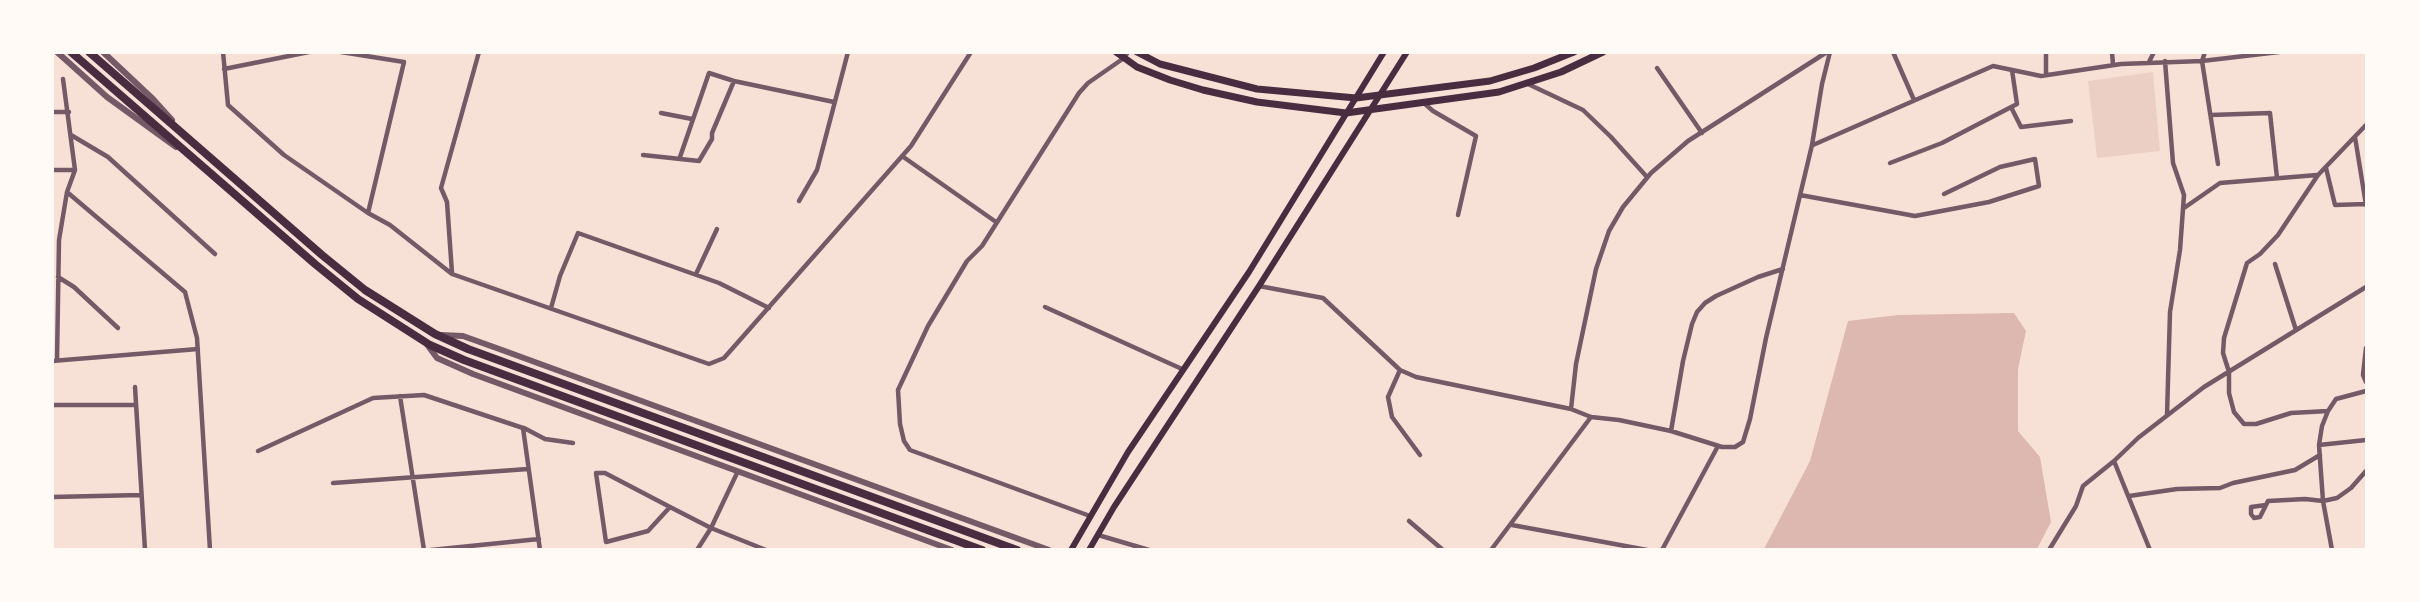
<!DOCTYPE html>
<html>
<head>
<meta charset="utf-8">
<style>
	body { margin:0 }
	#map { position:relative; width:2419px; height:602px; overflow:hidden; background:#f7e1d7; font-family:"PT Sans Narrow",sans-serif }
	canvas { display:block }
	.frame { position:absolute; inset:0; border:54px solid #fffaf5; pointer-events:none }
</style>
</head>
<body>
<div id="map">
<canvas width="2419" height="602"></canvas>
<div class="frame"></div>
</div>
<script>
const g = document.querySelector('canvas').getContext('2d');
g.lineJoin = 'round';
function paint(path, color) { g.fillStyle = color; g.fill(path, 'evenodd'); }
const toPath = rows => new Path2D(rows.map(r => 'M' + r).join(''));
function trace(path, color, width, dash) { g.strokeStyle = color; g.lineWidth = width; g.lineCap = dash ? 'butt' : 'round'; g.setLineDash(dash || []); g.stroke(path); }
paint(toPath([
	[2153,72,2160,151,2097,158,2088,81]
]), '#ebcfc5');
paint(toPath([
	[2014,313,2026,331,2018,369,2018,431,2040,457,2051,522,2037,549,1764,549,1810,461,1848,321,1898,315]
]), '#dcb8b0');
trace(toPath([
	[223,52,228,105,284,155,368,213,390,225,452,274,709,364,724,358,911,146,971,52],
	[341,52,404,62,368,213],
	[1893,52,1914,100],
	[2046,52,2046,75],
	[2112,52,2113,65],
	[2205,52,2202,61,2218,164],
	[2165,61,2173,163,2184,195,2180,250,2170,312,2167,415],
	[2149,62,2154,52],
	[1657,68,1702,133],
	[224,69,309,52],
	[63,79,75,170,67,192,185,292,197,338,210,550],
	[1528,84,1583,110,1611,137,1647,177],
	[1425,104,1433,111,1476,136,1458,215],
	[2011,107,2021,127,2071,121],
	[52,112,69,112],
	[661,113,692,119],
	[2211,115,2270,113,2277,178],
	[71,135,108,157,215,254],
	[2355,137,2366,205],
	[1813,145,1993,66,2041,76,2121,64,2202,61,2279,52],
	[643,155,699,161,712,139,712,133,734,81],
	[902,156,996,222],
	[680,157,709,73,734,81,834,102],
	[1890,163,1942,143,2017,104,2012,70],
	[2326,168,2335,205,2366,204],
	[52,170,75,170],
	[1800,195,1915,216,1989,202,2039,186,2035,159,2000,167,1944,194],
	[799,201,817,170,848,52],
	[2184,208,2220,183,2317,175],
	[2275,264,2296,330],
	[452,273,447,202,441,188,479,52],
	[696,274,717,229],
	[58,277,74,287,118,328],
	[1259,286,1323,298,1400,370,1416,377,1571,409,1591,417,1619,420,1671,431,1722,447,1735,447,1743,442,1750,419,1766,338,1812,145,1822,84,1830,52],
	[1045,307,1182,369],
	[551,308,560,276,578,233,719,283,769,308],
	[2366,348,2363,375,2366,382],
	[57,360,59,240,67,192],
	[52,361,198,349],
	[1400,370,1388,397,1392,417,1420,455],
	[135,387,145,550],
	[400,396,424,550],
	[52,405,136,405],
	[1571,409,1576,364,1596,269,1609,231,1623,207,1651,173,1688,141,1827,52],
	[2328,411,2291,413,2256,424,2244,424,2234,412,2229,393,2229,372,2223,353,2224,338,2247,263,2260,254,2278,235,2318,175,2366,125],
	[524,428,545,439,573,443],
	[1671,431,1683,361,1692,324,1697,312,1705,303,1716,296,1758,277,1783,269],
	[2319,445,2366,440],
	[258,451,373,398,424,395,523,428,540,550],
	[2114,461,2150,550],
	[333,483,528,469],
	[2129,496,2177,489,2220,488,2233,483,2295,470,2320,455],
	[52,497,141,495],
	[2266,505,2260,517,2254,518,2251,514,2251,507,2266,505,2268,501,2305,499,2323,501,2337,498,2351,488,2366,471],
	[670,507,648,531,606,542,596,473,605,473,670,507,711,528,766,550],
	[1090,516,910,450,904,441,900,424,898,390,928,326,967,261,982,246,1079,93,1088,83,1124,58,1128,52],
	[1409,521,1443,550],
	[1512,525,1647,550],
	[1098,535,1149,550],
	[431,550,539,539],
	[697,550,711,528,738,471],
	[1491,550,1591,417],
	[1662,550,1718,446],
	[2049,550,2076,506,2083,486,2114,461,2138,438,2204,387,2366,287],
	[2332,550,2323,501,2319,445,2322,426,2328,411,2336,399,2366,391]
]), '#755966', 4.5);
trace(toPath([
	[57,52,107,97,176,147],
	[103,52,153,99,172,120],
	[441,335,463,336,502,350,1049,550],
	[426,343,437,358,473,374,952,550]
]), '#755966', 6);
trace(toPath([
	[1071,550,1128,452,1249,272,1384,52],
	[1089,550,1114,507,1259,286,1407,52]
]), '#4a2c40', 6);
trace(toPath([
	[1116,52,1137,67,1170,80,1203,90,1257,102,1346,113,1499,92,1561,72,1603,52],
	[1137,52,1160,64,1257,89,1356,98,1490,81,1534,68,1574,52]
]), '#4a2c40', 7);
trace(toPath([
	[71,52,315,264,358,299,430,345,464,360,982,550],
	[89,52,322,255,365,290,435,334,468,349,1017,550]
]), '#4a2c40', 8);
</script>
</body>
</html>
